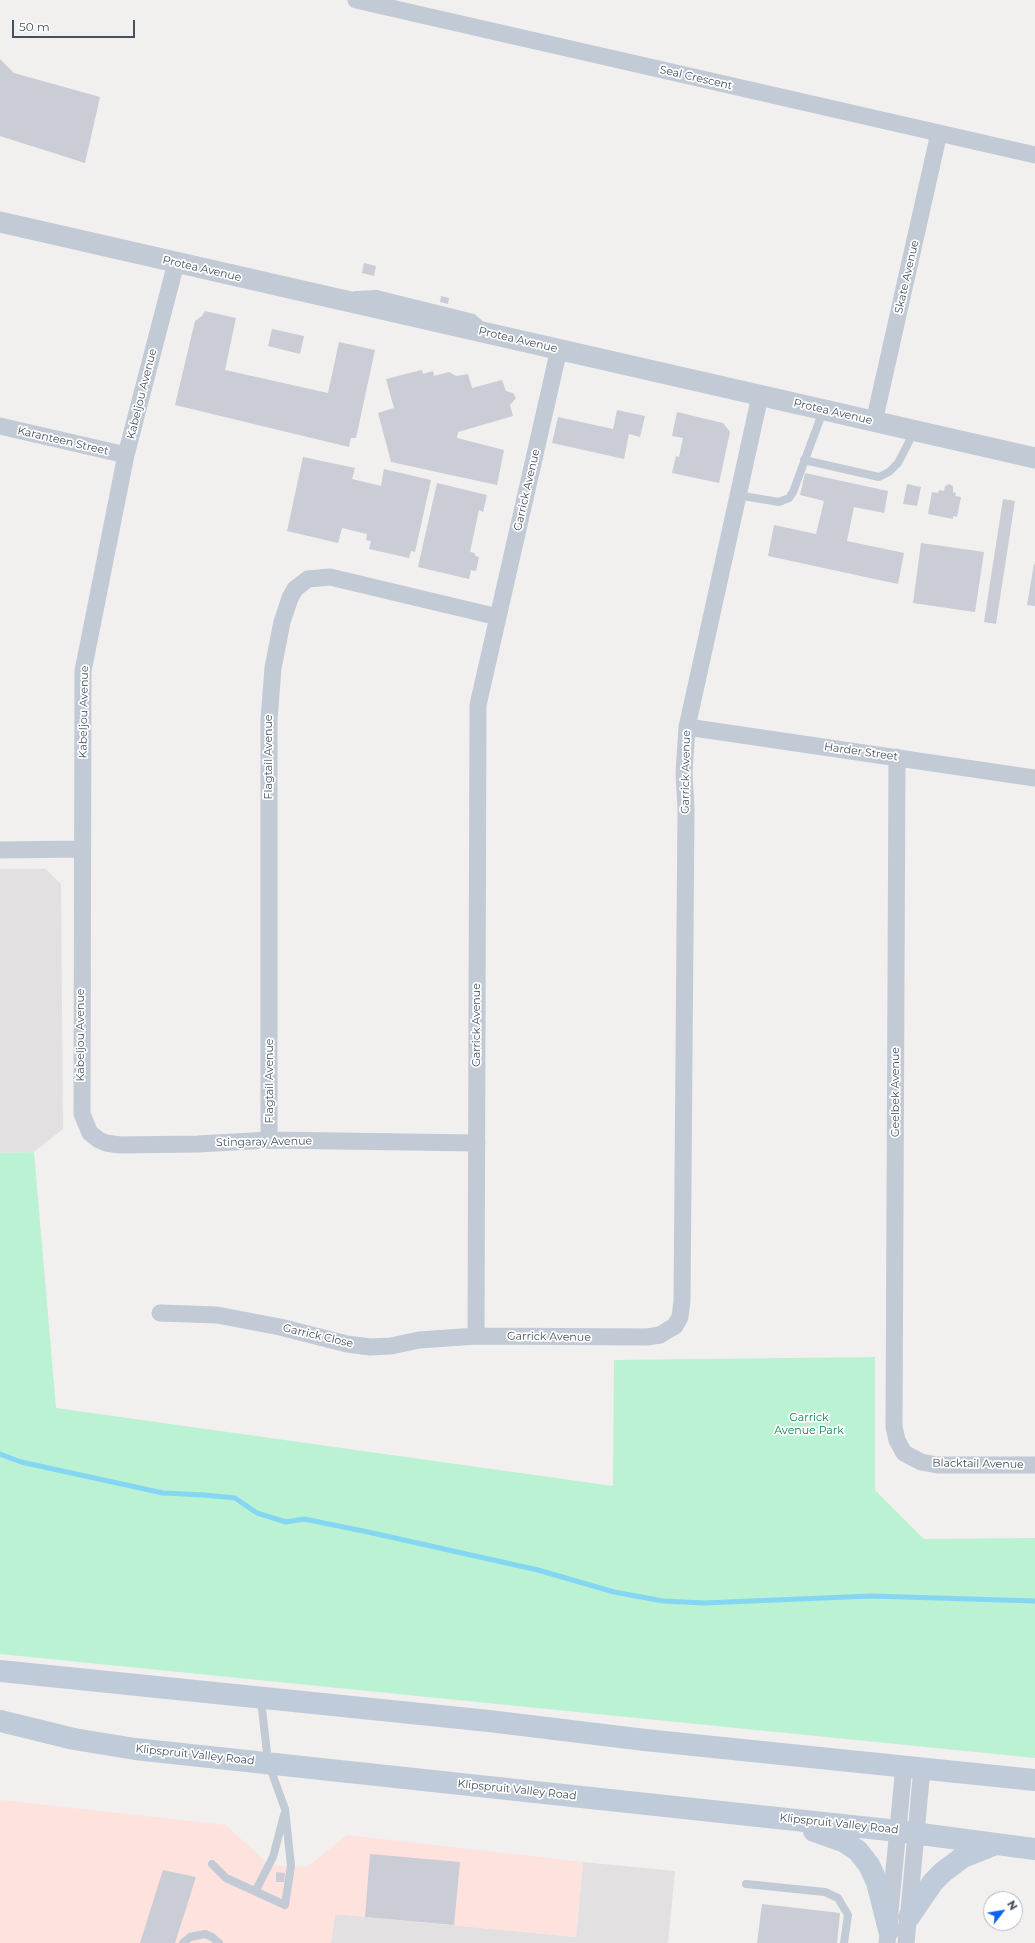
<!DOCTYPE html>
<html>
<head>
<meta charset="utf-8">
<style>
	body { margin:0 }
	#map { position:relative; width:1035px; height:1943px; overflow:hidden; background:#f2efef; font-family:Montserrat,sans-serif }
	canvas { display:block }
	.north { position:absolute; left:983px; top:1891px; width:40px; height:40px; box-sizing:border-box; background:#fff; border:1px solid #b5b9bf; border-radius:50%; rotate:59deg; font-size:11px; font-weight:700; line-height:16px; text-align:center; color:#45515e }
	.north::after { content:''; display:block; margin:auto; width:14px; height:18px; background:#0c63ee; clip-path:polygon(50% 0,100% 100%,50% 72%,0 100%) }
	.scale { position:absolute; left:12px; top:20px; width:123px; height:18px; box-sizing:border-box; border:2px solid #45515e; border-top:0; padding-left:5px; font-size:12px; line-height:14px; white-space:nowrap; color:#45515e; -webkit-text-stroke:3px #fff; paint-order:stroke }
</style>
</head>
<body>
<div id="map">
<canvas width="1035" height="1943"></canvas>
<div class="north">N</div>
<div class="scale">50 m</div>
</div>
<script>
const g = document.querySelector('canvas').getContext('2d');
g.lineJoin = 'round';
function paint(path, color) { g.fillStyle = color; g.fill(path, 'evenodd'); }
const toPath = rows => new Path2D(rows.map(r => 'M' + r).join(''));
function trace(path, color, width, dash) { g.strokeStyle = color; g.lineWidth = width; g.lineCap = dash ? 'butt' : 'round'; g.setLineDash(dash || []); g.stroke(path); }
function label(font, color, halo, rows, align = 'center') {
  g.font = font + ' Montserrat,sans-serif'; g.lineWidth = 3.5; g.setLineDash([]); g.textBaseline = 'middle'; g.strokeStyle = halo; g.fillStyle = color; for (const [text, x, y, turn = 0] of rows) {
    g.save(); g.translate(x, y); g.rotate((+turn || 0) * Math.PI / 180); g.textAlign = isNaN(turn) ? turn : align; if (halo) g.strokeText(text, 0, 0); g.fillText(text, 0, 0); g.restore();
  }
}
paint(toPath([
	[0,869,46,869,61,884,63,1129,34,1152,0,1153],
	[583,1862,675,1871,668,1943,331,1943,335,1914,576,1937]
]), '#e3e0e1');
paint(toPath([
	[0,1800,226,1825,269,1865,307,1867,347,1835,583,1862,576,1937,335,1914,331,1943,0,1943]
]), '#fde2de');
paint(toPath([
	[34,1152,56,1408,613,1486,614,1360,875,1357,875,1490,924,1539,1035,1538,1035,1758,0,1654,0,1153]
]), '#baf2d3');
trace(toPath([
	[0,1454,21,1462,163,1493,204,1495,235,1498,257,1513,286,1522,304,1519,368,1532,538,1570,614,1592,663,1601,704,1603,871,1596,1035,1601]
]), '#84d6f2', 5);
paint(toPath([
	[0,59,14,73,100,97,85,163,0,136],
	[364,263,376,266,374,276,362,273],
	[441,296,449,298,448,304,440,302],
	[205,311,236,318,225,370,328,393,339,342,375,350,356,438,351,438,349,447,175,405,195,321,202,316],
	[272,329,304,336,300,354,268,346],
	[422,370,423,374,433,371,434,376,449,372,456,376,468,374,472,388,502,380,506,391,513,393,516,398,510,405,513,416,458,432,457,438,504,450,497,485,391,462,378,413,394,408,386,379],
	[617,410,645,416,640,437,629,434,624,459,552,443,558,417,613,429],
	[677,412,723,423,730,432,719,483,672,473,676,456,679,457,683,438,672,436],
	[303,457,355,468,352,479,381,486,384,469,431,480,415,552,411,551,409,558,369,549,371,541,366,540,367,534,342,528,338,543,287,531],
	[805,473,888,491,884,513,854,507,847,541,904,553,898,584,768,556,774,525,816,534,824,501,800,495],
	[437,483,487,495,483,512,479,510,470,552,475,553,475,556,479,557,476,571,471,570,469,579,418,567],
	[907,484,921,487,917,506,903,504],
	[949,484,953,486,953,492,956,493,955,496,961,497,957,517,953,516,953,519,928,514,932,492,938,493,939,490,944,491,945,486],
	[1003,499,1015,501,996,624,984,622],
	[921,543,984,552,975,612,913,603],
	[1034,564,1035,565,1035,606,1027,605],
	[370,1854,460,1862,454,1925,365,1917],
	[163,1870,196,1877,175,1943,140,1943],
	[276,1872,285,1873,284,1882,276,1882],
	[762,1904,840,1913,837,1943,757,1943]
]), '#cacdd5');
trace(toPath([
	[356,295,376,294,473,318,482,326],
	[804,460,879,477,889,472,898,463,914,432],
	[737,495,779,502,789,498,793,492,823,411],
	[212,1864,226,1878,285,1905,291,1866,285,1809,268,1762,261,1700],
	[746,1884,825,1892,838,1898,848,1915,844,1943],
	[256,1890,273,1857,284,1815],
	[183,1943,190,1937,205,1934,212,1937,219,1943]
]), '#c1cad5', 8);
trace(toPath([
	[356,0,1035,155],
	[176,263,126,455,83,671,82,1114,90,1133,99,1140,106,1143,120,1145,198,1144,269,1140,477,1143],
	[559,349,478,705,476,1336,647,1337,660,1335,668,1330,675,1326,680,1317,682,1301,686,809,684,773,687,727,760,396],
	[874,422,939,133],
	[0,426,126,455],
	[687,727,1035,778],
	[897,757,894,1427,897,1440,904,1453,921,1462,937,1465,1035,1465],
	[0,850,82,849],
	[269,1140,269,719,273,668,282,622,290,598,295,589,308,579,330,577,498,617],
	[160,1313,217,1315,280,1327,347,1344,370,1347,391,1346,419,1340,476,1336],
	[887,1943,904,1766],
	[906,1943,922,1768]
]), '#c1cad5', 17);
trace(toPath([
	[0,222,1035,458]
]), '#c1cad5', 21);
trace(toPath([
	[0,1671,489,1721,645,1740,1035,1780],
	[0,1721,74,1739,135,1749,898,1831,1035,1849],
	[814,1831,845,1842,858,1851,869,1865,877,1882,889,1930],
	[909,1917,933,1882,943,1872,963,1857,993,1845]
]), '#c0cbd9', 22);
label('11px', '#45515e', '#fff', [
	["Seal Crescent",696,78,13],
	["Protea Avenue",202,269,13],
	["Skate Avenue",907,277,-77],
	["Protea Avenue",518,340,13],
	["Kabeljou Avenue",142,394,-76],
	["Protea Avenue",833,412,13],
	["Karanteen Street",63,441,13],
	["Garrick Avenue",527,490,-77],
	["Kabeljou Avenue",84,712,-89],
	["Harder Street",861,752,8],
	["Flagtail Avenue",269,757,-90],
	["Garrick Avenue",686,772,-89],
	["Garrick Avenue",477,1025,-90],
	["Kabeljou Avenue",81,1035,-90],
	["Flagtail Avenue",270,1081,-90],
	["Geelbek Avenue",896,1092,-90],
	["Stingaray Avenue",264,1142,-1],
	["Garrick Close",318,1336,13],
	["Garrick Avenue",549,1337,1],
	["Blacktail Avenue",978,1464,1],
	["Klipspruit Valley Road",195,1755,6],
	["Klipspruit Valley Road",517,1790,6],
	["Klipspruit Valley Road",839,1824,6]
]);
label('11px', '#108551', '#fff', [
	["Garrick",809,1418],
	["Avenue Park",809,1431]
]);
</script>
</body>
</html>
